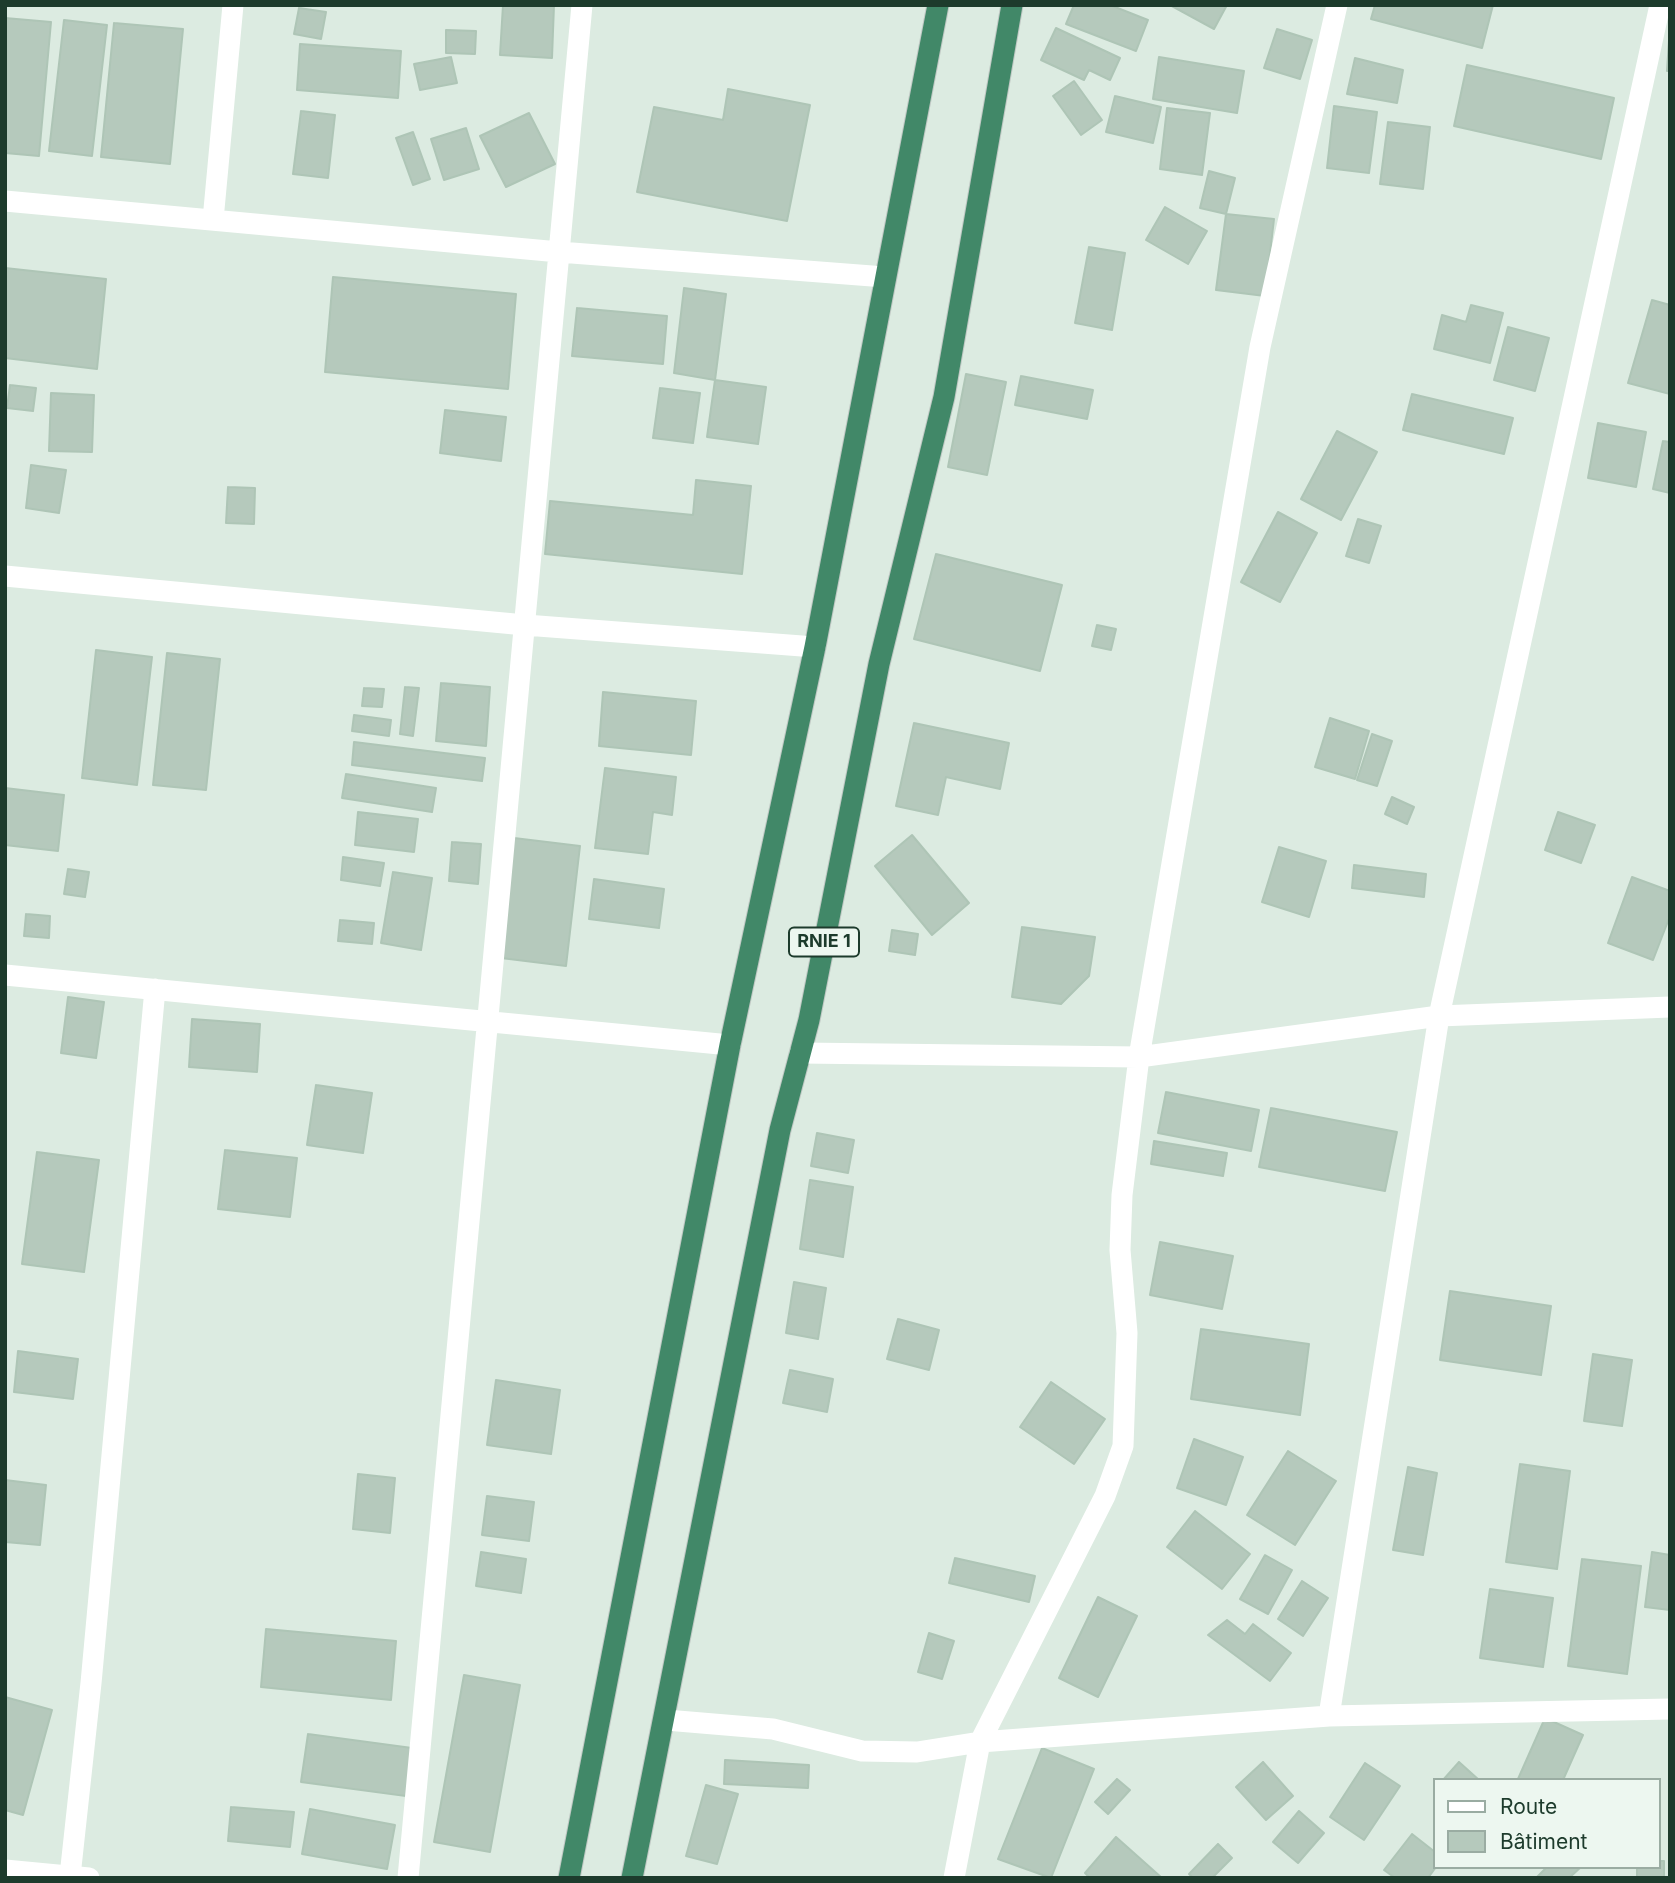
<!DOCTYPE html>
<html>
<head>
<meta charset="utf-8">
<style>
	body { margin:0 }
	#map { position:relative; width:1675px; height:1883px; overflow:hidden; background:#dcebe1; font-family:Inter,sans-serif }
	canvas { display:block }
	.frame { position:absolute; inset:0; border:7px solid #1d3b2c; pointer-events:none }
	.legend { position:absolute; left:1433px; top:1778px; width:228px; height:91px; box-sizing:border-box; background:#edf7f0; border:2px solid #9aaca2; margin:0; padding:9px 12px; list-style:none; font-size:21px; color:#1d3b2c }
	.legend li { display:flex; align-items:center; gap:14px; height:35px }
	.legend b { width:35px; border:2px solid #9aaca2 }
</style>
</head>
<body>
<div id="map">
<canvas width="1675" height="1883"></canvas>
<div class="frame"></div>
<ul class="legend">
<li><b style="height:9px;background:#fff"></b>Route</li>
<li><b style="height:19px;background:#b5c9bc"></b>Bâtiment</li>
</ul>
</div>
<script>
const g = document.querySelector('canvas').getContext('2d');
g.lineJoin = 'round';
function paint(path, color) { g.fillStyle = color; g.fill(path, 'evenodd'); }
const toPath = rows => new Path2D(rows.map(r => 'M' + r).join(''));
function trace(path, color, width, dash) { g.strokeStyle = color; g.lineWidth = width; g.lineCap = dash ? 'butt' : 'round'; g.setLineDash(dash || []); g.stroke(path); }
function label(font, color, halo, rows, align = 'center') {
  g.font = font + ' Inter,sans-serif'; g.lineWidth = 7; g.setLineDash([]); g.textBaseline = 'middle'; g.strokeStyle = halo; g.fillStyle = color; for (const [text, x, y, turn = 0] of rows) {
    g.save(); g.translate(x, y); g.rotate((+turn || 0) * Math.PI / 180); g.textAlign = isNaN(turn) ? turn : align; if (halo) g.strokeText(text, 0, 0); g.fillText(text, 0, 0); g.restore();
  }
}
const building = toPath([
	[503,5,554,5,552,58,500,55,503,5],
	[1074,5,1110,5,1148,20,1136,51,1066,24,1074,5],
	[1170,5,1227,5,1214,29,1170,5],
	[1375,5,1493,5,1482,48,1371,19,1375,5],
	[299,8,326,12,321,39,294,34,299,8],
	[5,18,51,22,39,156,5,153,5,18],
	[64,20,107,25,92,156,49,151,64,20],
	[114,23,183,29,170,164,101,157,114,23],
	[1670,25,1670,71,1667,71,1670,25],
	[1056,28,1120,58,1110,80,1089,70,1084,80,1041,60,1056,28],
	[1277,29,1312,40,1300,79,1264,68,1277,29],
	[446,30,476,31,475,54,446,53,446,30],
	[300,44,401,51,398,98,297,90,300,44],
	[451,57,457,83,420,90,414,64,451,57],
	[1159,57,1244,71,1237,113,1153,99,1159,57],
	[1355,58,1403,70,1397,103,1347,94,1355,58],
	[1467,65,1614,98,1601,159,1454,126,1467,65],
	[1074,81,1102,120,1081,135,1053,96,1074,81],
	[728,89,810,105,787,221,637,192,654,107,723,120,728,89],
	[1115,96,1161,107,1153,143,1106,132,1115,96],
	[1334,106,1377,112,1369,173,1327,168,1334,106],
	[1167,108,1210,113,1202,175,1160,169,1167,108],
	[301,111,335,115,328,178,293,174,301,111],
	[529,113,555,164,506,187,480,136,529,113],
	[1388,122,1430,127,1423,189,1380,184,1388,122],
	[466,128,479,169,444,180,431,139,466,128],
	[413,132,430,179,413,185,396,138,413,132],
	[1209,171,1235,178,1226,214,1200,208,1209,171],
	[1165,207,1207,231,1188,264,1146,240,1165,207],
	[1226,214,1274,219,1265,296,1216,290,1226,214],
	[1089,247,1125,253,1112,330,1075,323,1089,247],
	[5,268,106,279,97,369,5,358,5,268],
	[333,277,516,294,508,389,325,372,333,277],
	[684,288,726,294,715,380,674,373,684,288],
	[1652,300,1670,305,1670,394,1628,383,1652,300],
	[1471,305,1503,313,1490,363,1434,349,1442,315,1466,322,1471,305],
	[577,308,667,316,663,364,572,356,577,308],
	[1508,327,1549,338,1535,391,1494,380,1508,327],
	[966,374,1006,382,987,475,948,467,966,374],
	[1021,376,1093,390,1087,419,1015,405,1021,376],
	[715,380,766,387,758,444,707,437,715,380],
	[10,385,36,388,33,411,7,408,10,385],
	[660,388,700,393,693,443,653,438,660,388],
	[51,393,94,395,92,452,49,451,51,393],
	[1412,394,1513,418,1504,454,1403,430,1412,394],
	[445,410,506,417,501,461,440,453,445,410],
	[1598,423,1646,432,1636,487,1588,478,1598,423],
	[1337,431,1377,452,1341,520,1301,499,1337,431],
	[1663,441,1670,442,1670,493,1653,489,1663,441],
	[31,465,66,470,59,513,26,508,31,465],
	[696,480,751,486,742,574,545,554,550,501,693,515,696,480],
	[228,487,255,488,254,524,226,523,228,487],
	[1278,512,1317,533,1280,602,1241,582,1278,512],
	[1358,519,1381,526,1369,563,1346,556,1358,519],
	[936,554,1062,585,1040,671,914,639,936,554],
	[1097,625,1116,629,1111,650,1092,646,1097,625],
	[96,650,152,657,137,785,82,778,96,650],
	[167,653,220,659,206,790,153,785,167,653],
	[441,683,490,687,486,746,436,741,441,683],
	[405,687,419,688,413,736,400,734,405,687],
	[364,688,384,689,382,707,362,706,364,688],
	[603,692,696,701,691,755,599,746,603,692],
	[354,715,391,720,389,736,352,731,354,715],
	[1330,718,1369,731,1355,779,1315,767,1330,718],
	[914,723,1009,743,1000,789,946,777,938,815,896,806,914,723],
	[1372,734,1392,741,1377,786,1357,780,1372,734],
	[354,742,485,758,482,781,352,765,354,742],
	[605,768,676,777,672,815,653,812,648,854,595,848,605,768],
	[346,774,436,788,432,812,342,798,346,774],
	[5,788,64,795,58,851,5,845,5,788],
	[1392,797,1414,807,1407,824,1385,814,1392,797],
	[358,812,418,819,414,852,355,845,358,812],
	[1558,812,1595,825,1581,863,1545,850,1558,812],
	[912,835,969,903,932,935,875,866,912,835],
	[514,838,580,846,566,966,501,958,514,838],
	[452,842,481,844,478,884,449,881,452,842],
	[1279,847,1326,861,1309,917,1262,902,1279,847],
	[343,857,384,863,380,886,341,880,343,857],
	[1354,865,1426,874,1424,897,1352,888,1354,865],
	[68,869,89,872,85,897,64,894,68,869],
	[393,872,432,878,421,950,381,943,393,872],
	[1632,877,1670,891,1670,916,1653,960,1608,943,1632,877],
	[594,879,664,889,659,928,589,919,594,879],
	[26,914,50,916,49,938,24,936,26,914],
	[340,920,374,923,372,944,338,941,340,920],
	[1022,927,1095,937,1089,976,1061,1004,1012,997,1022,927],
	[892,930,918,934,915,955,889,951,892,930],
	[68,997,104,1002,96,1058,61,1053,68,997],
	[192,1019,260,1024,257,1072,189,1067,192,1019],
	[316,1085,372,1093,363,1153,307,1145,316,1085],
	[1166,1092,1259,1110,1251,1151,1158,1133,1166,1092],
	[1271,1108,1397,1132,1385,1191,1259,1167,1271,1108],
	[817,1133,854,1140,848,1173,811,1166,817,1133],
	[1154,1141,1227,1153,1223,1176,1151,1164,1154,1141],
	[225,1150,297,1158,290,1217,218,1209,225,1150],
	[37,1152,99,1160,84,1272,22,1264,37,1152],
	[810,1180,853,1187,843,1257,800,1249,810,1180],
	[1160,1242,1233,1256,1222,1309,1150,1295,1160,1242],
	[794,1282,826,1288,818,1339,786,1333,794,1282],
	[1450,1291,1551,1306,1541,1375,1440,1360,1450,1291],
	[898,1319,939,1330,929,1370,887,1359,898,1319],
	[1201,1329,1309,1344,1300,1415,1191,1399,1201,1329],
	[18,1351,78,1359,73,1399,14,1392,18,1351],
	[1593,1354,1632,1360,1622,1426,1584,1421,1593,1354],
	[790,1370,833,1379,827,1412,783,1403,790,1370],
	[496,1380,560,1390,551,1454,487,1445,496,1380],
	[1051,1382,1105,1419,1074,1464,1020,1427,1051,1382],
	[1194,1439,1243,1457,1226,1505,1177,1488,1194,1439],
	[1288,1451,1336,1481,1295,1545,1247,1515,1288,1451],
	[1520,1464,1570,1471,1557,1569,1506,1562,1520,1464],
	[1408,1467,1437,1473,1423,1555,1393,1550,1408,1467],
	[358,1474,395,1478,390,1533,353,1529,358,1474],
	[5,1480,46,1485,40,1545,5,1542,5,1480],
	[487,1496,534,1502,529,1541,482,1535,487,1496],
	[1195,1511,1250,1554,1222,1589,1167,1547,1195,1511],
	[481,1552,526,1559,521,1593,476,1586,481,1552],
	[1652,1552,1670,1555,1670,1610,1645,1607,1652,1552],
	[1265,1555,1292,1570,1268,1614,1240,1599,1265,1555],
	[955,1558,1035,1576,1029,1602,949,1583,955,1558],
	[1582,1559,1641,1566,1627,1674,1568,1666,1582,1559],
	[1302,1581,1328,1598,1303,1636,1278,1619,1302,1581],
	[1490,1589,1553,1598,1543,1667,1480,1658,1490,1589],
	[1098,1597,1137,1616,1098,1697,1059,1678,1098,1597],
	[1227,1620,1245,1634,1253,1624,1291,1653,1270,1681,1208,1635,1227,1620],
	[266,1629,396,1641,391,1700,261,1687,266,1629],
	[929,1633,954,1641,942,1679,918,1672,929,1633],
	[464,1675,520,1685,490,1852,434,1842,464,1675],
	[5,1697,52,1710,23,1815,5,1810,5,1697],
	[1545,1718,1583,1735,1563,1780,1520,1780,1518,1779,1545,1718],
	[308,1734,412,1748,406,1796,301,1782,308,1734],
	[1042,1748,1094,1769,1051,1878,998,1859,1042,1748],
	[725,1760,809,1765,808,1788,724,1784,725,1760],
	[1263,1762,1293,1796,1266,1820,1236,1787,1263,1762],
	[1459,1762,1479,1780,1443,1780,1459,1762],
	[1365,1763,1400,1786,1364,1840,1330,1817,1365,1763],
	[1117,1779,1130,1790,1108,1814,1095,1802,1117,1779],
	[706,1785,738,1794,717,1864,686,1856,706,1785],
	[231,1807,294,1812,290,1847,228,1841,231,1807],
	[310,1809,395,1825,387,1869,302,1854,310,1809],
	[1299,1811,1324,1833,1298,1863,1273,1842,1299,1811],
	[1412,1834,1435,1852,1436,1867,1428,1878,1395,1878,1384,1870,1412,1834],
	[1116,1837,1162,1878,1090,1878,1085,1873,1116,1837],
	[1218,1844,1232,1858,1212,1878,1193,1878,1189,1874,1218,1844],
	[1659,1861,1664,1861,1664,1878,1637,1878,1637,1867,1659,1867,1659,1861],
	[1547,1867,1581,1867,1569,1878,1536,1878,1547,1867]
]);
paint(building, '#b5c9bc');
trace(building, '#aec5b6', 2);
const trunk = toPath([
	[569,1878,730,1045,815,647,938,5],
	[632,1878,780,1130,809,1020,879,664,944,397,1012,5]
]);
trace(trunk, '#c0c8c4', 23);
trace(toPath([
	[5,201,559,252,885,277],
	[213,220,233,5],
	[5,576,525,625,815,647],
	[5,975,730,1045],
	[800,1053,1139,1057,1439,1016,1670,1007],
	[1329,1716,1439,1016,1660,5],
	[666,1720,773,1729,862,1751,917,1752,980,1742,1329,1716,1670,1709],
	[70,1876,91,1683,155,989],
	[408,1878,582,5],
	[954,1878,980,1742,1105,1496,1123,1446,1127,1333,1120,1250,1122,1195,1139,1057,1260,347,1337,5]
]), '#fff', 21);
trace(toPath([
	[5,1870,89,1878]
]), '#fff', 21);
trace(trunk, '#418868', 21);
for (const [x, y, w] of [
	[824,942,70]
]) { const box = new Path2D(); box.roundRect(x - w / 2, y - 14.5, w, 29, 5); g.fillStyle = '#edf7f0'; g.fill(box); trace(box, '#1d3b2c', 2); }
label('bold 18px', '#1d3b2c', null, [
	["RNIE 1",824,942]
]);
</script>
</body>
</html>
